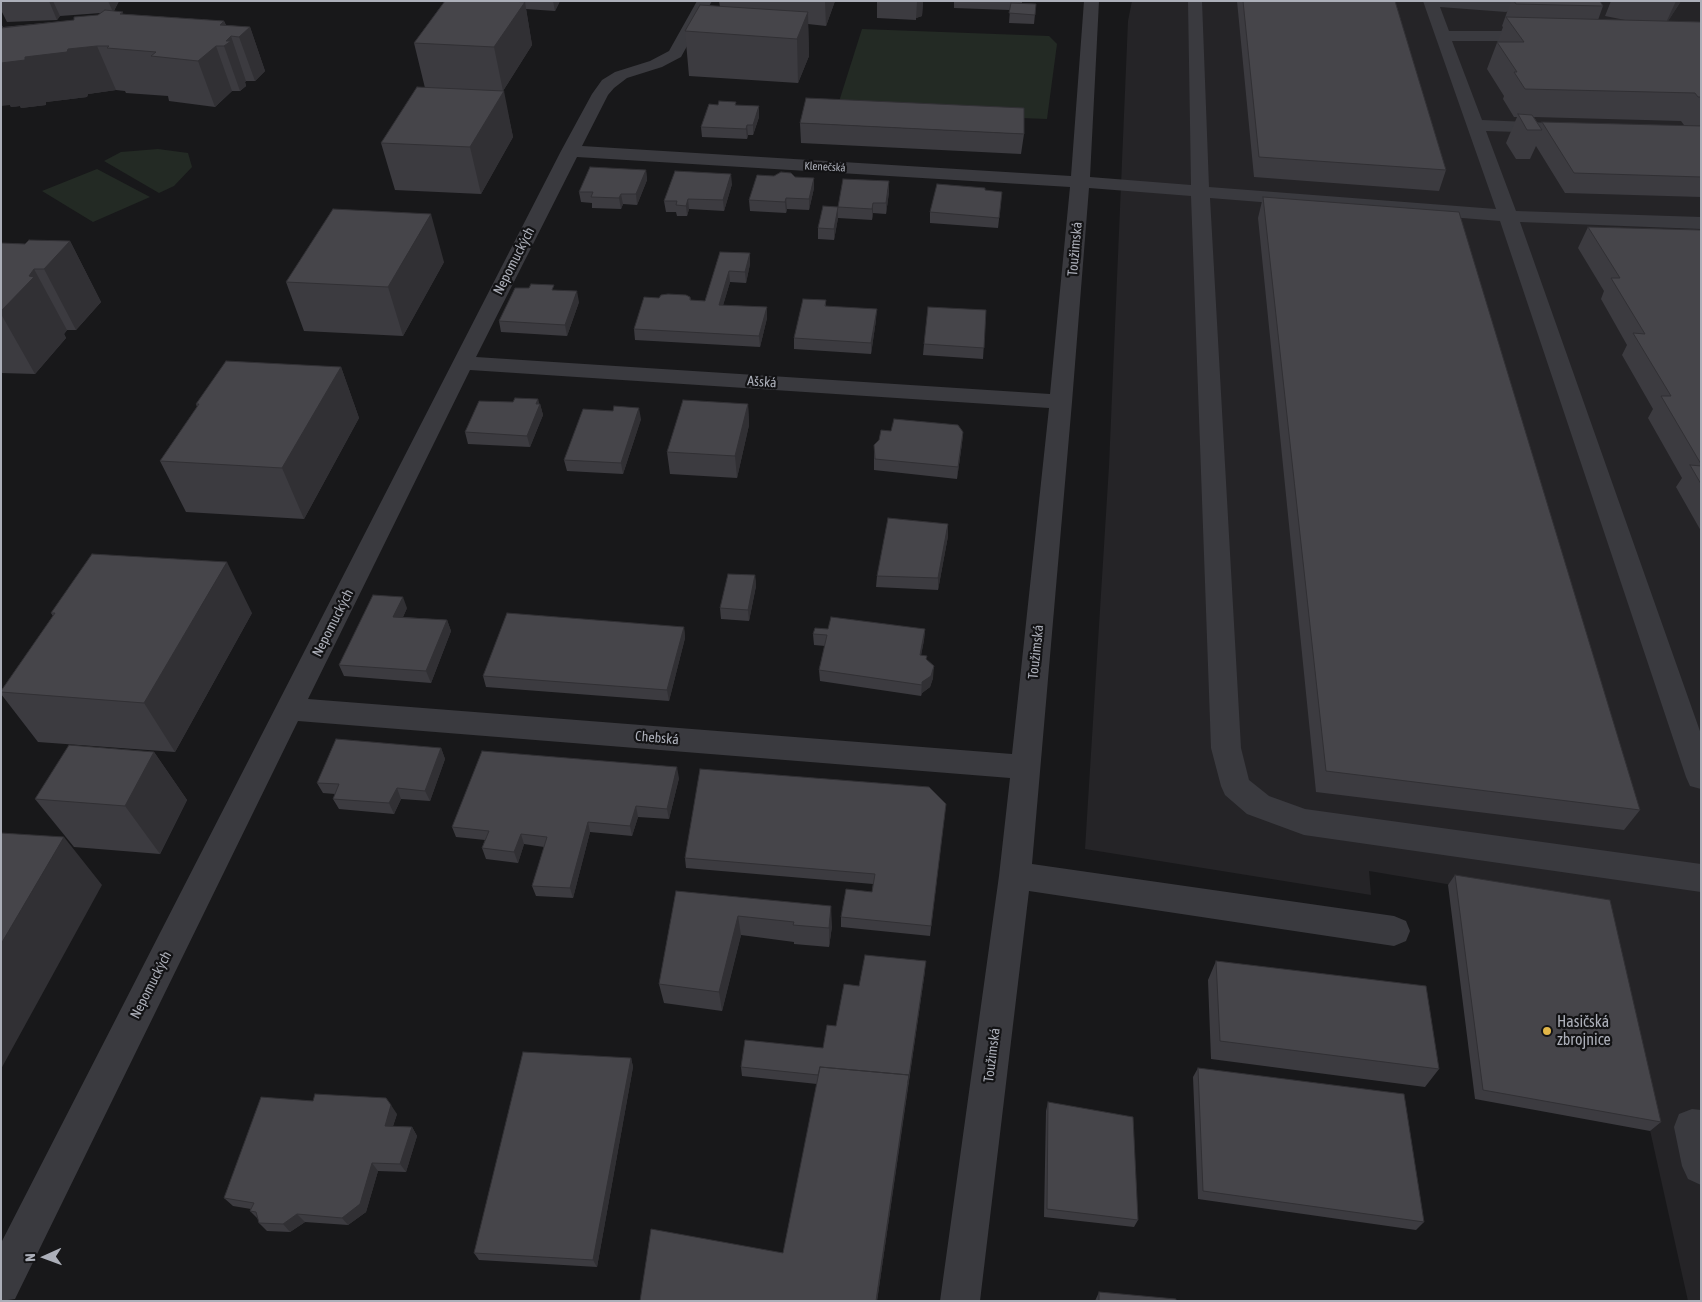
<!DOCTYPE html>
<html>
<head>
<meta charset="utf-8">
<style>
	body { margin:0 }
	#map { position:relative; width:1702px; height:1302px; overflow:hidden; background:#18181a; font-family:"Asap Condensed",sans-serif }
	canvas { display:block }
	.frame { position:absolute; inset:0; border:2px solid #acafb9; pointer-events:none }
	.north { position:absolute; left:20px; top:1232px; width:50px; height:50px; -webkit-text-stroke:4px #131315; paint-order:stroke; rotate:268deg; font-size:14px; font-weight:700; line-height:20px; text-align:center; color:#acafb9 }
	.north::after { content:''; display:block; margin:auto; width:18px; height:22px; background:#acafb9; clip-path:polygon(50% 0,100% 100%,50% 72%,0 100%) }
</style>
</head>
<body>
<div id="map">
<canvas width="1702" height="1302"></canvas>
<div class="frame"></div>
<div class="north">N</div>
</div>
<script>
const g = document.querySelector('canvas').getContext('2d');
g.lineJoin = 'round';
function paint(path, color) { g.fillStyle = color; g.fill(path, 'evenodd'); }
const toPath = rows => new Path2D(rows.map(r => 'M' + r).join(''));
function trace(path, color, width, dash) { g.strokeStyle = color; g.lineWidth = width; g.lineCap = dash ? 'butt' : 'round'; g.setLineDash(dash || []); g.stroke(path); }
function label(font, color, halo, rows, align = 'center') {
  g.font = font + ' "Asap Condensed",sans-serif'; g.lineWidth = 4.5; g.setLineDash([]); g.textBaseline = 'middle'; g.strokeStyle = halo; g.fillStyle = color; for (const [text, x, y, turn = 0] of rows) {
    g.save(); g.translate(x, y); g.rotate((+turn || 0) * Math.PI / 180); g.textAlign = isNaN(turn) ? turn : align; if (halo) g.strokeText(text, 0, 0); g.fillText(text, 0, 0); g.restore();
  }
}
paint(toPath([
	[1132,1,1701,1,1701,1301,1688,1301,1601,910,1369,871,1371,895,1085,849,1109,466,1128,21]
]), '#252427');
paint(toPath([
	[862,29,1049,36,1057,44,1047,119,836,111],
	[158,149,188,153,192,167,174,186,159,193,104,161,121,152],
	[97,169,150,197,93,222,42,191]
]), '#232a24');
paint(toPath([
	[697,1,712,1,681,57,662,67,627,78,614,88,608,95,582,146,1071,176,1084,1,1099,1,1090,177,1191,185,1188,1,1202,1,1209,187,1496,209,1423,1,1518,1,1511,10,1506,12,1440,7,1449,31,1536,31,1542,33,1544,36,1542,39,1536,41,1452,41,1482,120,1551,123,1557,124,1560,128,1557,132,1551,133,1486,131,1516,211,1701,217,1701,229,1520,222,1701,734,1701,789,1690,786,1686,777,1500,221,1210,198,1241,748,1249,780,1269,796,1305,809,1701,864,1701,892,1304,835,1247,814,1225,795,1221,786,1211,748,1191,196,1089,188,1072,402,1032,864,1394,916,1406,921,1410,931,1406,941,1394,946,1029,891,980,1301,940,1301,999,876,1010,778,298,721,15,1299,1,1301,1,1243,561,151,592,94,602,80,615,72,650,61,669,51,697,1],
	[577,157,1070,187,1050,394,476,357,577,157],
	[470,370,1049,408,1012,754,308,699,470,370],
	[1692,1109,1701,1110,1701,1185,1688,1179,1682,1166,1674,1127,1679,1114,1692,1109]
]), '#3a3a3f');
paint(toPath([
	[1,1,119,1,114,11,124,14,224,21,226,25,250,27,265,71,255,81,246,81,245,82,246,86,240,91,232,91,215,107,169,101,168,96,126,93,125,91,116,90,88,94,87,97,46,102,46,105,21,108,20,106,11,107,10,105,1,24,3,27,74,20,98,15,101,13,60,16,57,20,7,22,1,10],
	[445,1,560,1,555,11,526,9,532,45,503,91,513,137,481,194,395,190,381,143,425,88,414,43],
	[719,1,835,1,826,26,808,24,809,56,798,83,689,76,685,31,720,7],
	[877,1,923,1,922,16,916,18,916,20,877,18],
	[954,1,1022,1,1022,3,1036,4,1034,24,1009,23,1010,10,954,8],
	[1237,1,1395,1,1446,170,1439,191,1254,177],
	[1511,1,1600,1,1603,6,1598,20,1625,20,1605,16,1611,1,1681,1,1668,21,1701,22,1701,126,1684,125,1681,121,1534,117,1540,127,1542,122,1701,126,1701,197,1565,193,1536,146,1530,159,1516,159,1506,143,1517,117,1514,117,1503,99,1504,96,1487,69,1503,27,1502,26],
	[736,102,736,105,759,117,753,135,748,135,747,139,702,137,701,127,718,105],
	[800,123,1024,134,1021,154,801,143],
	[646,170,647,180,637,205,623,204,621,209,592,208,592,203,581,202,579,192],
	[795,177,814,188,809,210,787,209,786,213,750,211,749,200],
	[732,184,724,211,689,209,687,216,677,216,676,212,666,212,664,201],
	[985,190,1001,202,998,228,930,223,930,212],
	[889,192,886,214,873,213,872,220,838,218,838,207],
	[1263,197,1640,810,1624,830,1316,792,1258,218],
	[838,207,838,218,834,240,818,239,818,228],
	[1588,227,1701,230,1701,531,1676,487,1682,478,1648,418,1653,409,1622,355,1627,345,1601,299,1604,291,1578,248],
	[70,241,101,302,76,330,67,330,64,334,66,338,35,374,1,373,1,243,25,244],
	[720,252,750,253,750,264,746,283,730,282,723,305,767,307,767,318,760,347,635,340,634,329,659,298,690,297,691,300,705,301],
	[444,262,403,336,304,331,286,282],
	[555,290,579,302,567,336,501,332,499,321],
	[826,300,826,306,876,320,871,354,794,349,794,338],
	[986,310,983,359,923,355,924,344],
	[341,367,359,418,304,519,186,512,160,461,197,407,196,404],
	[538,399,539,404,540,404,543,415,530,447,468,444,465,432,513,402],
	[748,404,749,425,737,478,670,474,667,452],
	[613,411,641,419,623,474,567,471,564,460],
	[891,431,963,432,962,443,957,479,874,470,874,445],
	[948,524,948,536,938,590,876,587,877,576],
	[755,575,756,586,749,621,721,619,720,608],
	[407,608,403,617,447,620,451,631,431,683,344,676,339,665],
	[51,613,252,613,175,752,38,742,1,694,1,691,53,616],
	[684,627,685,638,669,701,486,687,483,676],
	[828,629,925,629,924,640,921,655,926,659,933,678,930,687,922,693,921,696,820,681,819,670,825,646,814,645,813,634],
	[441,748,445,759,430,801,401,799,394,814,339,809,333,799,335,794,323,793,317,783],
	[154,752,187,800,160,854,74,847,35,799],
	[679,778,669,819,638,817,632,836,590,832,573,898,536,896,532,886,544,847,524,844,518,863,486,859,482,848,485,840,456,837,452,827],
	[946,804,930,936,841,927,841,917,872,892,873,884,686,868,685,858],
	[1455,875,1661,1122,1650,1131,1475,1099,1448,885],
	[676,891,832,926,829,947,794,944,794,942,741,935,722,1011,664,1003,659,984],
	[1216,961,1439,1069,1425,1087,1211,1059,1208,980],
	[925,971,877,1301,640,1301,783,1253,817,1084,742,1076,741,1067,823,1048,859,986],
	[631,1058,633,1067,597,1267,479,1260,474,1253],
	[1198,1068,1424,1222,1416,1230,1198,1199,1193,1077],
	[1048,1102,1138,1220,1134,1227,1044,1217,1046,1111],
	[397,1114,393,1126,412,1127,417,1136,406,1172,378,1171,366,1212,348,1225,305,1222,290,1232,267,1231,259,1223,258,1219,250,1211,251,1209,233,1206,224,1198],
	[1099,1292,1176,1301,1095,1301]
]), '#3c3b40');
paint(toPath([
	[49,1,53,1,60,16,57,20],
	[108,1,119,1,113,12],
	[553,1,560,1,555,11],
	[825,1,835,1,826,26],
	[917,1,923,1,922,16,916,18,916,20],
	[1676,1,1681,1,1663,29],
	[525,2,532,45,503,91,494,47],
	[808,12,809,56,798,83,797,39],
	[224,21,230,37,231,36,246,81,245,82,246,86,240,91,224,46,220,25],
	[1,24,19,61,25,57,68,49,97,46,116,90,88,94,87,97,46,102,46,105,21,108,20,106,11,107,10,105,1,106],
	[250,27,265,71,255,81,239,37],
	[216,46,232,91,215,107,198,61],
	[504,91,513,137,481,194,470,147],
	[759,106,759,117,753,135,753,125],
	[747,125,748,135,747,139,746,129],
	[646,170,647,180,637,205,636,194],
	[731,174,732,184,724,211,723,200],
	[814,178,814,188,809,210,809,199],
	[889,181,889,192,886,214,886,203],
	[621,194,623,204,621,209,619,198],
	[786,198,787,209,786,213,785,202],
	[688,199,689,209,687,216,686,206],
	[873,203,873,213,872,220,872,209],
	[838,207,838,218,834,240,834,229],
	[431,214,444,262,403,336,388,287],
	[70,241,101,302,76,330,44,269],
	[750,253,750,264,746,283,745,272],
	[34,269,67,330,64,334,66,338,35,374,1,314,1,311],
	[729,271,730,282,720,316,719,305],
	[577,291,579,302,567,336,565,325],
	[767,307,767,318,760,347,759,336],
	[877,309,876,320,871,354,871,343],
	[341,367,359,418,304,519,282,468],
	[538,399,539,406,540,404,543,415,530,447,527,436],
	[748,404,749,425,737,478,735,456],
	[639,408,641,419,623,474,621,463],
	[963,432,962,443,957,479,958,467],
	[948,524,948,536,938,590,938,578],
	[227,562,252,613,175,752,144,703],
	[755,575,756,586,749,621,748,610],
	[403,597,407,608,398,628,393,617],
	[447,620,451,631,431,683,426,671],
	[684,627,685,638,669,701,667,690],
	[925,629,924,640,919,666,920,655],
	[934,666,933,678,930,687,922,693,921,696,922,682],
	[441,748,445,759,430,801,425,791],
	[154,752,187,800,160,854,125,806],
	[677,767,679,778,669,819,667,809],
	[397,788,401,799,394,814,389,803],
	[636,806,638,817,632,836,630,826],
	[588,822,590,832,573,898,570,888],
	[521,834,524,844,518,863,514,852],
	[64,837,102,885,1,1069,1,944],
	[831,906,832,926,829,947,829,928],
	[738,916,741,935,722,1011,719,992],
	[926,961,877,1301,876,1301],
	[631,1058,633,1067,597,1267,593,1260],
	[391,1105,397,1114,390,1135,385,1126],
	[412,1127,417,1136,406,1172,400,1164],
	[372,1163,378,1171,366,1212,348,1225,342,1218],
	[297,1214,305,1222,290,1232,283,1224]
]), '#313034');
const building = toPath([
	[445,1,512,1,525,2,494,47,414,43,445,1],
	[1243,1,1395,1,1446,170,1259,157,1243,1],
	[1514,1,1600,1,1603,6,1516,4,1514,1],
	[1011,3,1036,4,1035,15,1009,13,1011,3],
	[700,5,808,12,797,39,685,31,700,5],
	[105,10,123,12,120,14,224,21,220,25,250,27,239,37,231,36,226,41,231,41,224,46,216,46,198,61,151,56,156,52,107,48,109,46,97,46,68,49,67,52,25,57,25,60,1,63,1,28,74,20,74,17,98,15,105,10],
	[1506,17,1701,22,1701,97,1698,97,1695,93,1525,89,1514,72,1517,72,1497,42,1524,42,1506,17],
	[417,87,504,91,470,147,381,143,417,87],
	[806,98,1024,108,1024,134,800,123,806,98],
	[719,101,736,102,735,105,759,106,753,125,747,125,746,129,701,127,709,104,718,105,719,101],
	[1518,114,1532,115,1542,130,1527,130,1518,114],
	[1542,122,1701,126,1701,177,1574,173,1542,122],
	[590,167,646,170,636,194,621,194,619,198,591,197,593,192,579,192,590,167],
	[675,171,731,174,723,200,688,199,686,206,676,205,677,201,664,201,675,171],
	[781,172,791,173,795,177,814,178,809,199,786,198,785,202,749,200,757,175,774,176,781,172],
	[843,179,889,181,886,203,873,203,872,209,838,207,843,179],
	[937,184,985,188,985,190,1002,192,999,218,930,212,937,184],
	[1263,197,1459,212,1640,810,1326,771,1263,197],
	[823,206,838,207,834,229,818,228,823,206],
	[333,209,431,214,388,287,286,282,333,209],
	[1588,227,1701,230,1701,464,1661,396,1671,396,1633,333,1645,334,1611,278,1620,278,1588,227],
	[29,240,70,241,44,269,34,269,29,276,34,277,1,311,1,243,25,244,29,240],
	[720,252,750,253,745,272,729,271,719,305,767,307,759,336,634,329,644,297,659,298,661,295,668,294,686,295,690,297,690,300,705,301,720,252],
	[531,284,554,285,552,290,577,291,565,325,499,321,515,288,529,288,531,284],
	[803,299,826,300,825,306,877,309,871,343,794,338,803,299],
	[928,307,986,310,984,348,924,344,928,307],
	[226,361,341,367,282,468,160,461,199,404,196,404,226,361],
	[515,398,538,399,536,404,540,404,527,436,465,432,479,401,513,402,515,398],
	[683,400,748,404,735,456,667,452,683,400],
	[614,406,639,408,621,463,564,460,583,409,613,411,614,406],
	[894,419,958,425,963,432,958,467,875,459,874,445,879,440,881,430,891,431,894,419],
	[1690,465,1701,466,1701,484,1690,465],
	[888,518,948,524,938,578,877,576,888,518],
	[92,554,227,562,144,703,1,692,1,691,55,613,51,613,92,554],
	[728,574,755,575,748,610,720,608,728,574],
	[373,595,403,597,393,617,447,620,426,671,339,665,373,595],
	[507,613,684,627,667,690,483,676,507,613],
	[831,617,925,629,920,655,927,656,926,659,934,666,931,676,922,682,922,685,819,670,827,635,813,634,815,628,828,629,831,617],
	[336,739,441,748,425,791,397,788,389,803,333,799,339,784,317,783,336,739],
	[69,745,154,752,125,806,35,799,69,745],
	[482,751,677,767,667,809,636,806,630,826,588,822,570,888,532,886,547,837,521,834,514,852,482,848,489,831,452,827,482,751],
	[700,769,929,787,946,804,931,926,841,917,846,889,872,892,875,874,685,858,700,769],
	[1,833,64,837,1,944,1,833],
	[1455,875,1610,900,1661,1122,1483,1090,1455,875],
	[676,891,831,906,829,928,793,925,794,922,738,916,719,992,659,984,676,891],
	[865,955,926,961,908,1083,909,1075,820,1067,818,1075,741,1067,745,1040,823,1048,827,1025,836,1026,844,984,859,986,865,955],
	[1216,961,1426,986,1439,1069,1220,1041,1216,961],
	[523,1052,631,1058,593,1260,474,1253,523,1052],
	[820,1067,909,1075,876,1301,640,1301,651,1229,783,1253,820,1067],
	[1198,1068,1404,1094,1424,1222,1203,1191,1198,1068],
	[315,1094,386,1098,391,1105,385,1126,412,1127,400,1164,372,1163,360,1204,342,1218,297,1214,283,1224,259,1223,256,1212,250,1211,254,1203,224,1198,261,1097,313,1101,315,1094],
	[1048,1102,1133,1117,1138,1220,1047,1209,1048,1102],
	[1099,1292,1176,1299,1176,1301,1099,1301,1099,1292]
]);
paint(building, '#46454a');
trace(building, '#313034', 1);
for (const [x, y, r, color] of [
	[1547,1031,5,"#e2b648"]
]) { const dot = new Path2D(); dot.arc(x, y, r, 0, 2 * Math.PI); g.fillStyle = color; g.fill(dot); trace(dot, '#131315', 2); }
label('11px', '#acafb9', '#131315', [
	["Klenečská",825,167,3]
]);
label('14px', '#acafb9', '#131315', [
	["Toužimská",1075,249,-85],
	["Nepomuckých",514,261,-63],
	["Ašská",762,382,4],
	["Nepomuckých",333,623,-63],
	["Toužimská",1036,652,-84],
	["Chebská",657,738,5],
	["Nepomuckých",151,985,-63],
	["Toužimská",992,1055,-83]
]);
label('16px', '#acafb9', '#131315', [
	["Hasičská",1557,1022],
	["zbrojnice",1557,1040]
], 'left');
</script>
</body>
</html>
